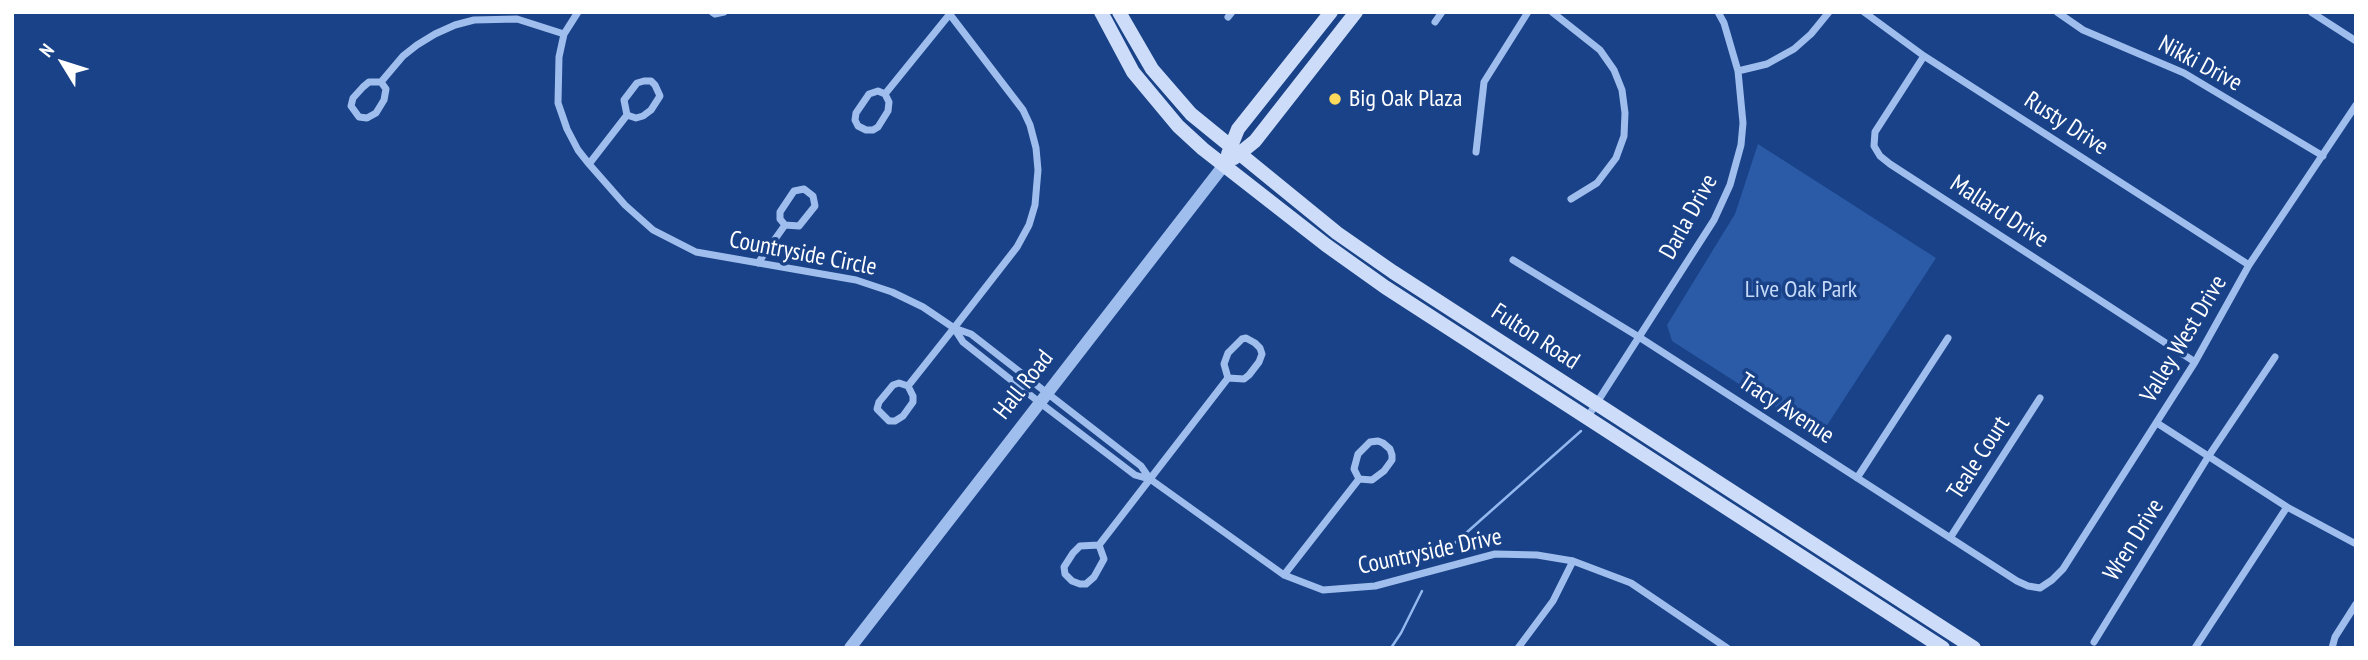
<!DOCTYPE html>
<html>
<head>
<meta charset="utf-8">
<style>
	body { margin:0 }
	#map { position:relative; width:2368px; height:660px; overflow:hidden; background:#194288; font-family:"PT Sans Narrow",sans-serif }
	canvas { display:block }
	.frame { position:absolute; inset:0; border:14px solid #fff; pointer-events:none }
	.north { position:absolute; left:28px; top:28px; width:70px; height:70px; -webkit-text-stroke:5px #194288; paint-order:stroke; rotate:308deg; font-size:19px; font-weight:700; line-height:28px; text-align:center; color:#fff }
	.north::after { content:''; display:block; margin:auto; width:24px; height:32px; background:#fff; clip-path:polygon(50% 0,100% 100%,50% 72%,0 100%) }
</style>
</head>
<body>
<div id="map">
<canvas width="2368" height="660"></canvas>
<div class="frame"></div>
<div class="north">N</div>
</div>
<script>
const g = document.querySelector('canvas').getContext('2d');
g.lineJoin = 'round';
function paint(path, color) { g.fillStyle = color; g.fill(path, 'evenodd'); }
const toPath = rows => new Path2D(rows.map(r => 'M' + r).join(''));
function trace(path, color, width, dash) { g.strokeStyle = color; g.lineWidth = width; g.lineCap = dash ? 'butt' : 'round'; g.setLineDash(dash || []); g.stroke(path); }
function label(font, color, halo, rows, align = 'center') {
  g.font = font + ' "PT Sans Narrow",sans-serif'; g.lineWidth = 7; g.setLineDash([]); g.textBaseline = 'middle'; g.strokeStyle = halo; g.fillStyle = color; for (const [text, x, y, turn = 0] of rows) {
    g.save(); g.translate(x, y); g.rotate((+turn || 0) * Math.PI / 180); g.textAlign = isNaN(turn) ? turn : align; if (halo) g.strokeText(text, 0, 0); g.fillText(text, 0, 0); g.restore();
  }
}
paint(toPath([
	[1758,144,1936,258,1820,436,1672,341,1667,325,1735,214]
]), '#2b5ba6');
trace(toPath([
	[1439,557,1581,431],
	[1391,648,1401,633,1422,591]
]), '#93b8ef', 2.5);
trace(toPath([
	[578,12,564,34,559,57,558,103,567,129,578,150,589,164,625,205,653,230,696,252,856,280,892,292,923,307,954,328,1017,247,1029,225,1035,205,1038,170,1036,148,1030,125,1023,110,948,12],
	[712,12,715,14,724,12],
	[1552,12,1600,50,1614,70,1622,90,1625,113,1624,136,1616,158,1597,183,1571,199],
	[1864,12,1924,56,2249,265],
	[2057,12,2083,30,2184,73,2323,156],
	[2311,12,2356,41],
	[1228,17,1232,12],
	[1435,22,1442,12],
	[1924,56,1875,132,1874,146,1880,156,1890,164,2195,362],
	[1738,71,1767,64,1794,49,1811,34,1829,12],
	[381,82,386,89,384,100,376,113,367,118,359,117,351,106,353,98,363,87,369,82,381,82,403,56,417,45,435,34,455,25,474,20,517,19,564,34],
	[885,94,889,102,888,111,878,127,873,130,866,130,858,126,855,120,856,113,869,94,878,91,885,94,949,15],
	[1476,152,1484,82,1528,12],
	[589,164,627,115,636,118,643,116,651,110,660,96,655,85,651,81,644,81,637,83,624,100,627,115],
	[1513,260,1639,337,2017,581,2028,586,2040,588,2052,580,2063,569,2195,362,2249,265,2356,105],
	[758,263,785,225,799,226,815,206,813,196,804,189,794,191,780,212,780,219,785,225],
	[954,328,971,334,1141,466,1150,479,1284,575,1323,590,1375,586,1495,554,1537,555,1573,561,1631,583,1727,648],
	[954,328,963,342,1039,402,1135,475,1149,479],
	[908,386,913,396,913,402,903,416,895,421,889,421,877,409,879,402,893,385,899,383,908,386,954,328],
	[1587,418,1714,220,1730,185,1741,145,1743,123,1738,71,1724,23,1718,12],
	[2157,423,2287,507,2356,544],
	[1857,478,1948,338],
	[1950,538,2040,398],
	[1099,545,1104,559,1094,577,1086,584,1080,584,1072,581,1065,574,1064,567,1073,553,1080,546,1099,545,1228,378,1244,379,1249,375,1259,362,1262,354,1260,348,1255,343,1246,338,1242,339,1228,353,1224,364,1228,378],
	[1284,575,1359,479,1372,480,1384,471,1392,460,1392,455,1390,449,1383,443,1378,441,1370,442,1358,454,1354,469,1359,479],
	[2094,642,2208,457,2275,357],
	[1518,648,1553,601,1573,561],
	[2195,648,2287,507],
	[2332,648,2335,637,2356,604]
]), '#a0beed', 7);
trace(toPath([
	[850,648,1224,165]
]), '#a0beed', 12);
trace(toPath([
	[1101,12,1133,72,1178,126,1203,149,1326,245,1385,287,1943,648],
	[1119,12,1152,69,1191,114,1337,233,1393,272,1974,648],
	[1228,154,1238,129,1331,12],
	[1234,158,1255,141,1356,12]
]), '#cdddf9', 14);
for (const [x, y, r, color] of [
	[1335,99,7,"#ffda5c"]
]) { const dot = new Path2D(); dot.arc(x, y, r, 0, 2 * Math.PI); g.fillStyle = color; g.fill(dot); trace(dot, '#194288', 2.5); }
label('24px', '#fff', '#194288', [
	["Nikki Drive",2200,64,28],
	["Rusty Drive",2066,124,33],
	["Mallard Drive",1999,212,33],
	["Darla Drive",1689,217,-61],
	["Countryside Circle",803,254,11],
	["Fulton Road",1535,337,33],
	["Valley West Drive",2184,339,-59],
	["Hall Road",1024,385,-52],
	["Tracy Avenue",1786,409,33],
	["Teale Court",1979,458,-57],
	["Wren Drive",2134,540,-58],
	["Countryside Drive",1430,552,-12]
]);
label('24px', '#fff', '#194288', [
	["Big Oak Plaza",1349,99]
], 'left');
label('24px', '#c6dafa', '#194288', [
	["Live Oak Park",1801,290]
]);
</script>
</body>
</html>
